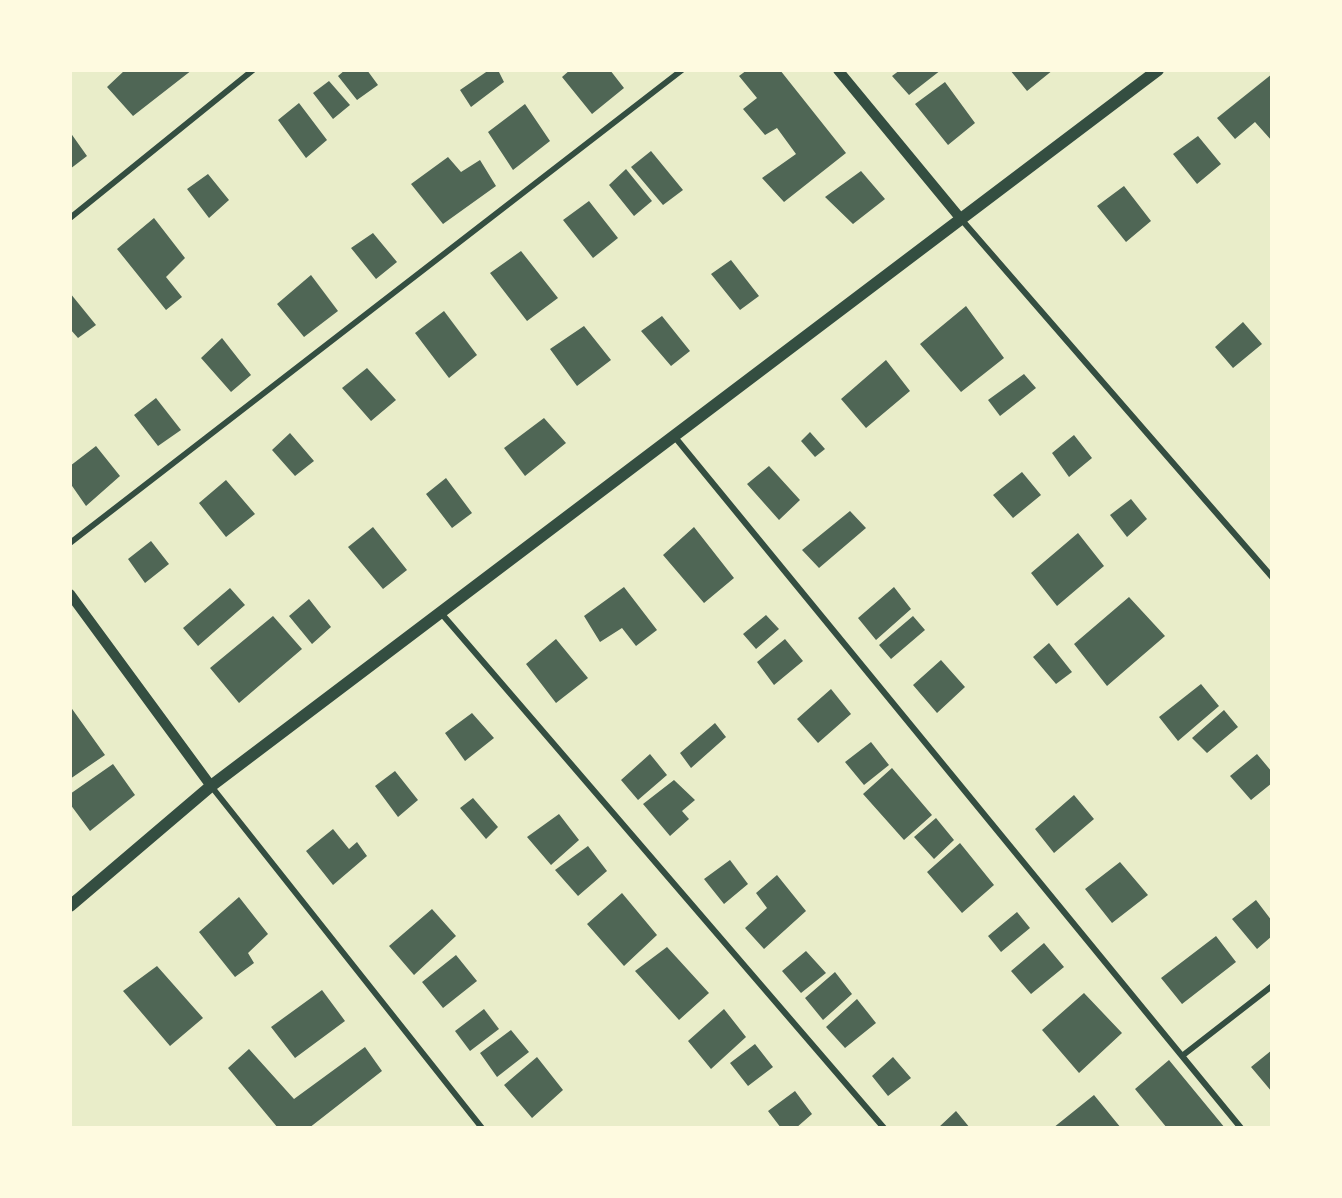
<!DOCTYPE html>
<html>
<head>
<meta charset="utf-8">
<style>
	body { margin:0 }
	#map { position:relative; width:1342px; height:1198px; overflow:hidden; background:#e9edc9; font-family:Spectral,serif }
	canvas { display:block }
	.frame { position:absolute; inset:0; border:72px solid #fefae0; pointer-events:none }
</style>
</head>
<body>
<div id="map">
<canvas width="1342" height="1198"></canvas>
<div class="frame"></div>
</div>
<script>
const g = document.querySelector('canvas').getContext('2d');
g.lineJoin = 'round';
function paint(path, color) { g.fillStyle = color; g.fill(path, 'evenodd'); }
const toPath = rows => new Path2D(rows.map(r => 'M' + r).join(''));
function trace(path, color, width, dash) { g.strokeStyle = color; g.lineWidth = width; g.lineCap = dash ? 'butt' : 'round'; g.setLineDash(dash || []); g.stroke(path); }
paint(toPath([
	[125,70,192,70,133,116,107,87],
	[345,70,367,70,378,85,357,100,338,76],
	[489,70,498,70,504,82,471,107,460,90],
	[570,70,610,70,624,88,592,114,562,77],
	[747,70,780,70,846,153,784,202,762,178,796,154,777,128,765,135,743,109,757,98,739,76],
	[900,70,941,70,909,95,892,76],
	[1010,70,1053,70,1027,91],
	[1272,74,1272,141,1255,122,1235,139,1217,118],
	[329,81,350,105,333,119,313,93],
	[945,82,975,123,948,145,915,104],
	[299,103,327,140,306,158,278,120],
	[525,104,550,141,513,170,488,132],
	[70,132,87,156,70,169],
	[1198,136,1221,164,1197,184,1173,154],
	[651,151,683,190,663,205,631,167],
	[448,157,461,172,480,160,496,186,443,224,411,184],
	[626,169,652,201,634,216,609,185],
	[861,171,885,199,853,224,825,197],
	[208,174,229,200,209,218,187,189],
	[1124,186,1151,221,1126,242,1097,206],
	[589,201,618,238,593,258,563,220],
	[154,218,185,258,166,277,182,297,166,310,117,249],
	[373,233,397,262,376,279,351,248],
	[521,251,558,298,527,321,490,273],
	[731,260,759,296,740,310,711,274],
	[311,275,338,311,304,337,277,304],
	[70,293,96,325,78,338,70,329],
	[966,306,1004,358,961,392,920,344],
	[444,311,477,355,449,378,415,333],
	[662,316,690,351,671,366,641,331],
	[1243,322,1262,344,1233,368,1215,347],
	[584,326,611,360,577,386,550,349],
	[222,338,251,375,231,392,201,358],
	[886,360,910,391,866,428,841,399],
	[367,368,396,400,371,421,342,388],
	[1024,374,1036,388,1000,416,988,400],
	[156,398,181,430,158,446,134,415],
	[544,418,566,443,525,476,504,448],
	[810,432,825,449,815,457,801,441],
	[290,433,314,461,295,476,272,450],
	[1074,435,1092,458,1069,477,1052,453],
	[96,446,120,476,86,506,70,483,70,466],
	[769,466,800,500,779,520,747,484],
	[1022,472,1041,495,1013,518,993,495],
	[446,478,472,513,452,528,426,494],
	[226,480,255,514,226,537,199,503],
	[1131,499,1147,519,1127,537,1110,515],
	[850,511,866,528,819,568,802,550],
	[373,527,407,570,383,589,348,547],
	[694,527,734,578,704,603,663,555],
	[1078,533,1104,566,1057,606,1031,573],
	[151,541,169,564,145,583,128,559],
	[624,587,657,630,636,646,622,628,600,642,584,616],
	[894,587,911,609,876,640,858,618],
	[230,588,245,605,198,646,183,628],
	[1129,597,1165,636,1107,686,1074,644],
	[309,599,331,627,312,644,289,616],
	[766,615,779,629,756,649,743,634],
	[273,616,302,649,239,703,210,668],
	[913,616,925,630,891,659,879,645],
	[556,639,588,678,556,703,526,664],
	[785,639,803,661,774,685,757,662],
	[1049,643,1072,672,1056,684,1033,657],
	[941,660,965,687,937,713,913,685],
	[1201,684,1219,706,1178,741,1159,717],
	[831,689,851,714,818,743,797,719],
	[70,706,105,755,70,779],
	[1224,710,1238,727,1207,753,1192,738],
	[472,713,494,738,465,761,445,733],
	[715,723,726,737,691,768,680,753],
	[871,742,889,765,864,785,845,762],
	[650,754,667,775,638,800,621,780],
	[1257,754,1272,772,1272,783,1251,800,1230,776],
	[113,764,135,795,90,831,70,804,70,794],
	[892,768,932,815,904,840,863,794],
	[395,771,418,800,398,817,375,786],
	[674,780,695,800,682,811,689,819,670,836,643,804],
	[1074,795,1094,819,1054,853,1035,829],
	[473,798,498,827,486,839,460,808],
	[559,814,579,840,551,865,527,837],
	[936,818,954,840,934,859,914,837],
	[333,829,349,849,357,842,367,856,333,885,306,851],
	[960,843,994,885,962,913,927,872],
	[588,846,607,871,578,896,555,870],
	[730,860,748,884,724,904,704,879],
	[1120,862,1148,895,1112,923,1085,889],
	[777,875,806,911,764,949,745,928,767,908,756,893],
	[622,893,657,935,624,966,587,924],
	[239,897,268,934,248,953,254,963,235,977,199,932],
	[1256,900,1272,921,1272,936,1257,949,1232,919],
	[432,909,456,936,414,975,389,946],
	[1017,912,1030,928,1001,952,988,936],
	[1216,936,1236,962,1182,1004,1161,978],
	[1044,943,1064,967,1031,994,1011,971],
	[667,947,709,993,679,1020,635,971],
	[806,951,826,973,801,993,782,971],
	[456,955,477,981,443,1008,422,982],
	[157,966,203,1018,170,1046,123,991],
	[835,972,852,994,823,1020,805,998],
	[322,990,345,1021,295,1058,271,1027],
	[1084,993,1122,1033,1079,1073,1042,1030],
	[857,999,876,1023,845,1048,826,1027],
	[484,1009,499,1029,470,1051,455,1031],
	[724,1009,746,1037,711,1069,688,1041],
	[511,1030,529,1052,497,1077,480,1053],
	[755,1044,773,1067,748,1086,730,1063],
	[365,1047,382,1071,309,1128,278,1128,228,1068,249,1049,294,1099],
	[1272,1050,1272,1092,1251,1067],
	[537,1057,563,1090,532,1118,504,1085],
	[893,1057,911,1078,888,1096,872,1076],
	[1169,1060,1225,1128,1167,1128,1135,1089],
	[795,1091,812,1114,796,1128,781,1128,768,1111],
	[1094,1095,1121,1128,1053,1128],
	[956,1111,970,1128,938,1128]
]), '#4f6655');
trace(toPath([
	[70,218,253,70],
	[961,219,1272,577],
	[674,436,1241,1128],
	[70,543,682,70],
	[441,613,884,1128],
	[211,786,482,1128],
	[1182,1056,1272,986]
]), '#344e41', 6);
trace(toPath([
	[838,70,961,219],
	[70,594,211,786]
]), '#344e41', 10);
trace(toPath([
	[70,906,211,786,1158,70]
]), '#344e41', 12);
</script>
</body>
</html>
